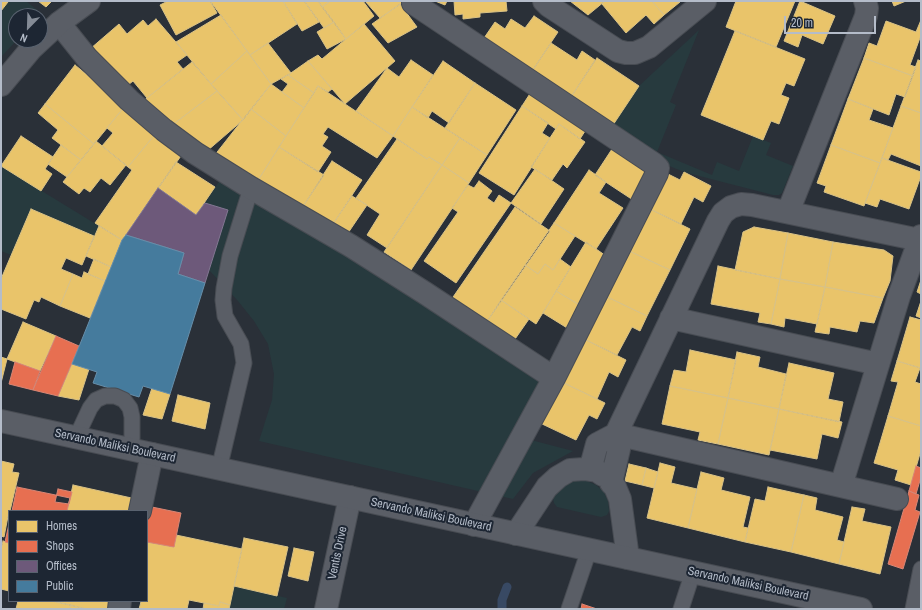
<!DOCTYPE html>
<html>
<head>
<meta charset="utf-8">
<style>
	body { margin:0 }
	#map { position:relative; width:922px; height:610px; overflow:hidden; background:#2a3038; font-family:"Archivo Narrow",sans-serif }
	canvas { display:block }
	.frame { position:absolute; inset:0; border:2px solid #b4bcc9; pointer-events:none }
	.legend { position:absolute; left:8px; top:510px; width:140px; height:92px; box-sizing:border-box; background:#1d2633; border:1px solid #59626f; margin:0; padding:5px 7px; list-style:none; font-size:12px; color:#b4bcc9 }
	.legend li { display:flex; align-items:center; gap:8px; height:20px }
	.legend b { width:20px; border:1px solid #59626f }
	.north { position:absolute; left:8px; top:8px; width:40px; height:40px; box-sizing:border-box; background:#1d2633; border:1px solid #59626f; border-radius:50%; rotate:203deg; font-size:11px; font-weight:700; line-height:16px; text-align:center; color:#b4bcc9 }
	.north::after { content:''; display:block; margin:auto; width:14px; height:18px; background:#848b96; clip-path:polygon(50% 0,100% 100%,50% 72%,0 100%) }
	.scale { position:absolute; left:784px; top:16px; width:92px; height:18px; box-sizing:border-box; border:2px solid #b4bcc9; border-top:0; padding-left:5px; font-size:12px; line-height:14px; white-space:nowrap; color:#b4bcc9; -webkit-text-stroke:3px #1d2633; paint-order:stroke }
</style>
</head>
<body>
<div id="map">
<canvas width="922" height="610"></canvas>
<div class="frame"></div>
<ul class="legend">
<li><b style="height:11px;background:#e9c46a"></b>Homes</li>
<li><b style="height:11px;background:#e76f51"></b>Shops</li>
<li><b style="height:11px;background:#6d597a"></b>Offices</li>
<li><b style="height:11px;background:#457b9d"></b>Public</li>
</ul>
<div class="north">N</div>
<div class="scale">20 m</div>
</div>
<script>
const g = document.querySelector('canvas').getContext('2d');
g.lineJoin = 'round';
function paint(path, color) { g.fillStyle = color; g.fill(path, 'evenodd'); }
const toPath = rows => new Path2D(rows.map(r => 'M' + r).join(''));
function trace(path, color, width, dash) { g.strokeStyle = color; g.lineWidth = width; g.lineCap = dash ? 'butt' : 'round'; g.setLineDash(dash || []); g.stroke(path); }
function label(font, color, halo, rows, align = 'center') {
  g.font = font + ' "Archivo Narrow",sans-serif'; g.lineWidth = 4; g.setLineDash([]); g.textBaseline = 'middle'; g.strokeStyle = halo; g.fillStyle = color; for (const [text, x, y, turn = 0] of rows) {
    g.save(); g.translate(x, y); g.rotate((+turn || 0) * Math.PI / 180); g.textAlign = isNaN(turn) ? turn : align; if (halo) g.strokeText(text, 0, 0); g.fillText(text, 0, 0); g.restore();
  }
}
paint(toPath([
	[9,1,26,1,42,14,40,16,16,16,16,40,17,40,2,56,1,11],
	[699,30,670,102,676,105,657,152,712,175,717,162,739,171,753,136,771,143,766,155,793,166,782,193,779,195,773,195,684,172,667,165,611,128,639,86],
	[1,166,99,226,94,236,31,209,11,255,1,251],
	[222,177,557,388,531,440,573,451,533,473,513,499,259,441,272,400,274,374,268,344,254,321,238,301,209,270,228,210,205,203],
	[576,480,587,481,596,485,604,492,608,501,609,511,607,515,601,517,557,507,554,503,553,498,558,490,566,483],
	[234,586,287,598,284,609,229,609]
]), '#273a3e');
const homes = toPath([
	[1,1,8,2,1,11,1,1],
	[38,1,52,1,46,7,38,1],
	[168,1,210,1,217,13,176,35,160,5,168,1],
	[213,1,283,1,297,24,250,55,211,2,213,1],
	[283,1,304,1,319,22,302,31,283,1],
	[307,1,318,1,334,22,324,28,305,2,307,1],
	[318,1,330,1,322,7,318,1],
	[330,1,363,1,374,16,346,39,322,7,330,1],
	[365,1,405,1,380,18,365,1],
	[435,1,447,1,445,5,435,1],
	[454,1,506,1,507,11,480,13,480,17,463,19,463,14,455,15,454,1],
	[570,1,605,1,588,15,570,1],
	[605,1,652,1,664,15,654,24,646,15,626,33,602,4,605,1],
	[652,1,679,1,680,2,664,15,652,1],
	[736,1,795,1,776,47,726,27,736,1],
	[800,1,835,16,823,44,802,35,798,47,784,41,800,1],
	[892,1,906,1,894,6,892,1],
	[400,4,417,27,388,43,372,24,400,4],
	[221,15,247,51,211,84,176,42,221,15],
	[534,16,558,32,530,74,482,41,495,22,505,29,511,19,525,28,534,16],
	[156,19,187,55,177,62,183,69,147,98,133,81,123,89,90,49,119,24,127,34,143,20,148,26,156,19],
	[921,20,921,35,910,65,916,67,913,76,864,58,869,43,877,46,886,21,916,32,921,20],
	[334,22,346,39,327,49,317,32,334,22],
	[364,24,395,61,345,104,308,61,318,55,322,59,364,24],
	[735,31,805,59,794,86,786,83,781,95,789,98,779,124,771,121,763,140,701,115,735,31],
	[268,43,291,73,271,84,250,55,268,43],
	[551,43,577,60,582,51,595,60,569,100,533,70,551,43],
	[247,51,271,84,243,120,211,84,247,51],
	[597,58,639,86,611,128,569,100,597,58],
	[864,58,913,76,905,97,896,94,889,115,848,99,864,58],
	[411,60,433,75,393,136,356,111,387,68,399,77,411,60],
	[918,60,921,61,921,113,901,106,918,60],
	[308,61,332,89,328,92,318,86,314,93,288,75,308,61],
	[443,61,475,83,449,123,432,111,428,118,412,107,443,61],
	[192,62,217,91,171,126,142,102,192,62],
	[75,65,125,106,94,144,45,104,75,65],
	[288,75,314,93,304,108,282,92,288,84,281,79,288,75],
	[475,83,516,110,487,155,445,128,475,83],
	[271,84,304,108,286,136,251,109,271,84],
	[318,86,393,136,377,158,328,127,323,134,328,137,322,146,331,152,318,172,279,147,318,86],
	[533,89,587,128,580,139,559,124,556,129,522,106,533,89],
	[217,91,243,120,207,151,171,126,217,91],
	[848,99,873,109,869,120,893,128,880,163,831,145,848,99],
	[45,104,94,144,81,160,52,138,58,130,38,113,45,104],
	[125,106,157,132,128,167,102,146,113,133,107,128,125,106],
	[522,106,548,123,542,133,550,138,514,195,479,173,522,106],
	[901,106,921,113,921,166,891,154,888,160,882,158,901,106],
	[412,107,460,138,442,165,429,157,427,159,393,136,412,107],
	[251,109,286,136,257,182,214,156,251,109],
	[559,124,585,142,567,168,563,164,552,180,531,167,559,124],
	[157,132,183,153,122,240,95,223,132,170,128,167,157,132],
	[21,136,53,157,45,169,52,174,41,191,1,166,21,136],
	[460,138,487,155,469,183,442,165,460,138],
	[397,139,427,159,429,157,442,165,387,248,367,235,380,214,356,198,397,139],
	[96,141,126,165,110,185,101,178,90,192,84,188,79,194,63,182,96,141],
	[61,145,81,160,67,177,48,164,61,145],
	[831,145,880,163,864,206,824,192,826,186,817,183,831,145],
	[614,146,652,171,633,200,595,175,614,146],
	[279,147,324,175,302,208,257,182,279,147],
	[882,158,921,172,921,176,909,209,880,199,877,207,865,203,882,158],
	[332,161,362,180,331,227,302,208,332,161],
	[176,162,215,187,196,215,158,188,176,162],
	[442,165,469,183,411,270,384,252,442,165],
	[535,169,564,189,541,224,511,203,535,169],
	[589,170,606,182,599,193,623,208,596,249,554,223,589,170],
	[664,172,680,180,684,172,711,186,703,202,694,197,681,224,646,207,664,172],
	[479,181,492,191,487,198,494,203,499,195,511,203,456,283,424,261,458,212,452,208,468,185,474,188,479,181],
	[352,196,367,205,346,236,331,227,352,196],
	[515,207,550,231,486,323,451,300,515,207],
	[646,207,690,229,670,270,625,249,646,207],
	[31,209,94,236,82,265,66,258,61,269,73,274,60,306,41,297,39,302,34,300,26,319,1,309,1,279,31,209],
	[554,223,575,236,553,270,545,264,538,274,525,265,554,223],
	[99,226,122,240,111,267,86,256,99,226],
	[754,227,788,233,780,279,735,270,743,232,754,227],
	[788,233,833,242,825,287,780,279,788,233],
	[586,242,609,258,583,307,556,291,586,242],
	[833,242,884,250,893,256,890,281,883,298,825,287,833,242],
	[625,249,670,270,647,316,603,295,625,249],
	[94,259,111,267,105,281,88,274,94,259],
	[560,259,571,267,536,324,501,300,525,265,538,274,545,264,553,270,560,259],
	[718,266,780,279,771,324,758,322,760,313,711,304,718,266],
	[84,272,105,281,90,318,60,306,73,274,82,278,84,272],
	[780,279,825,287,817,324,785,318,784,327,771,324,780,279],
	[921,280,921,294,917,292,921,280],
	[825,287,883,298,874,323,860,321,857,332,830,327,829,334,815,332,825,287],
	[556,291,583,307,572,331,543,313,556,291],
	[603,295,647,316,640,331,632,327,617,355,582,338,603,295],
	[501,300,529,319,513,342,486,323,501,300],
	[921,301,921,318,916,316,921,301],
	[910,317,921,320,921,368,897,361,910,317],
	[23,322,56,336,40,371,7,359,23,322],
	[582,338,626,360,618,377,609,372,597,399,560,381,582,338],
	[690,350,736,360,728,398,670,386,674,370,686,372,690,350],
	[737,352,760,357,758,367,786,374,779,409,728,398,737,352],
	[1,357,7,359,1,383,1,357],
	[897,361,920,368,915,382,921,384,921,426,888,416,898,382,891,381,897,361],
	[789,363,834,373,828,399,843,402,839,422,779,409,789,363],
	[72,364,89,369,79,400,58,396,72,364],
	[560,381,605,403,597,419,589,415,576,440,540,423,560,381],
	[670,386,728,398,718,444,698,440,700,432,662,424,670,386],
	[152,388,170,394,162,419,143,415,152,388],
	[178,395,210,403,205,429,172,421,178,395],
	[728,398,779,409,769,455,718,444,728,398],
	[779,409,842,422,838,438,822,434,817,459,770,450,779,409],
	[888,416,921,426,921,450,911,485,895,480,898,470,874,463,888,416],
	[1,461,14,464,12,472,19,473,10,511,9,511,4,537,1,536,1,461],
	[660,463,675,467,671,483,697,489,688,528,647,518,660,463],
	[629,464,646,468,642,485,625,481,629,464],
	[646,468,658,472,654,488,642,485,646,468],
	[701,472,724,478,721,490,750,497,743,527,748,528,745,542,688,528,701,472],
	[73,485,136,499,133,511,67,511,73,485],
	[768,487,804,495,791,552,745,542,755,499,765,501,768,487],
	[804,495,817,498,815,510,843,517,837,540,844,542,839,564,791,552,804,495],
	[852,507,865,509,862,521,891,527,880,574,839,564,852,507],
	[176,535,242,549,230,605,220,602,219,606,189,600,187,609,139,609,141,602,138,601,147,601,147,542,174,547,176,535],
	[244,538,288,547,277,596,234,586,244,538],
	[3,541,9,543,9,591,1,589,1,550,3,541],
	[294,548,314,552,308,581,288,576,294,548],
	[18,601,52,601,71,605,70,609,16,609,18,601],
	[52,601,113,601,111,609,86,609,52,601],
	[220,602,230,605,229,609,203,609,204,603,219,606,220,602],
	[71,605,86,609,70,609,71,605]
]);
paint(homes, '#e9c46a');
trace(homes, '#d9c286', 1);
const shops = toPath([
	[56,336,79,346,58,396,33,390,56,336],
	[15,362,40,371,33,390,9,384,15,362],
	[916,466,921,468,921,477,916,494,909,491,916,466],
	[17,487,70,498,67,511,12,511,17,487],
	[58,489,72,492,69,504,55,502,58,489],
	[909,491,919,495,915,510,920,512,903,569,888,564,909,491],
	[147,506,181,513,174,547,147,542,147,506],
	[9,524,9,543,5,542,9,524],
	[582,604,597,609,581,609,582,604]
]);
paint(shops, '#e76f51');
trace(shops, '#d88675', 1);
const offices = toPath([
	[158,188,196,215,205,203,228,210,205,283,178,274,184,253,126,235,158,188]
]);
paint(offices, '#6d597a');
trace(offices, '#827792', 1);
const public = toPath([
	[126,235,184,253,178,274,205,283,170,394,143,386,139,397,93,383,97,372,72,364,122,240,126,235]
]);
paint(public, '#457b9d');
trace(public, '#668eaa', 1);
trace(toPath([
	[502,609,502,600,507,587]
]), '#384963', 9);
const service = toPath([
	[76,438,90,408,96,400,105,396,115,396,124,400,130,408,132,417,132,450],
	[219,469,244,363,241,344,225,316,223,300,224,288,230,256,251,188],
	[569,609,589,550],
	[681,609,693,572],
	[913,609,921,569]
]);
const minor = toPath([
	[544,1,549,6,618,51,626,53,635,53,649,47,705,1],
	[413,3,654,164,658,168,657,173,554,378,474,525],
	[59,23,87,58,129,100,164,130,195,153,251,188,351,246,425,293,554,378],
	[788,212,866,16,867,8,865,1],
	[671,318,878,364],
	[590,470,597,444,616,434,897,499],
	[841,486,899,296,921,236],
	[140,511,152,454],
	[516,534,547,487,558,477,570,470,584,469,597,471,603,475],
	[628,558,620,499,615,487,611,483,619,449,616,434,718,221,723,213,731,207,741,204,752,205,920,240],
	[119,609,120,601],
	[326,609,350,497]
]);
const tertiary = toPath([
	[1,85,31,49,59,23,89,1],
	[1,421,861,609]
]);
trace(service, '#484c53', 17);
trace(minor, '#484c53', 24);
trace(tertiary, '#484c53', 24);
trace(service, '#5a5e66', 15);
trace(minor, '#5a5e66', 22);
trace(tertiary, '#5a5e66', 22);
label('12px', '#b4bcc9', '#1d2633', [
	["Servando Maliksi Boulevard",115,446,12],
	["Servando Maliksi Boulevard",431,515,12],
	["Ventis Drive",338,553,-78],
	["Servando Maliksi Boulevard",748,584,12]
]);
</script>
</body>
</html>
